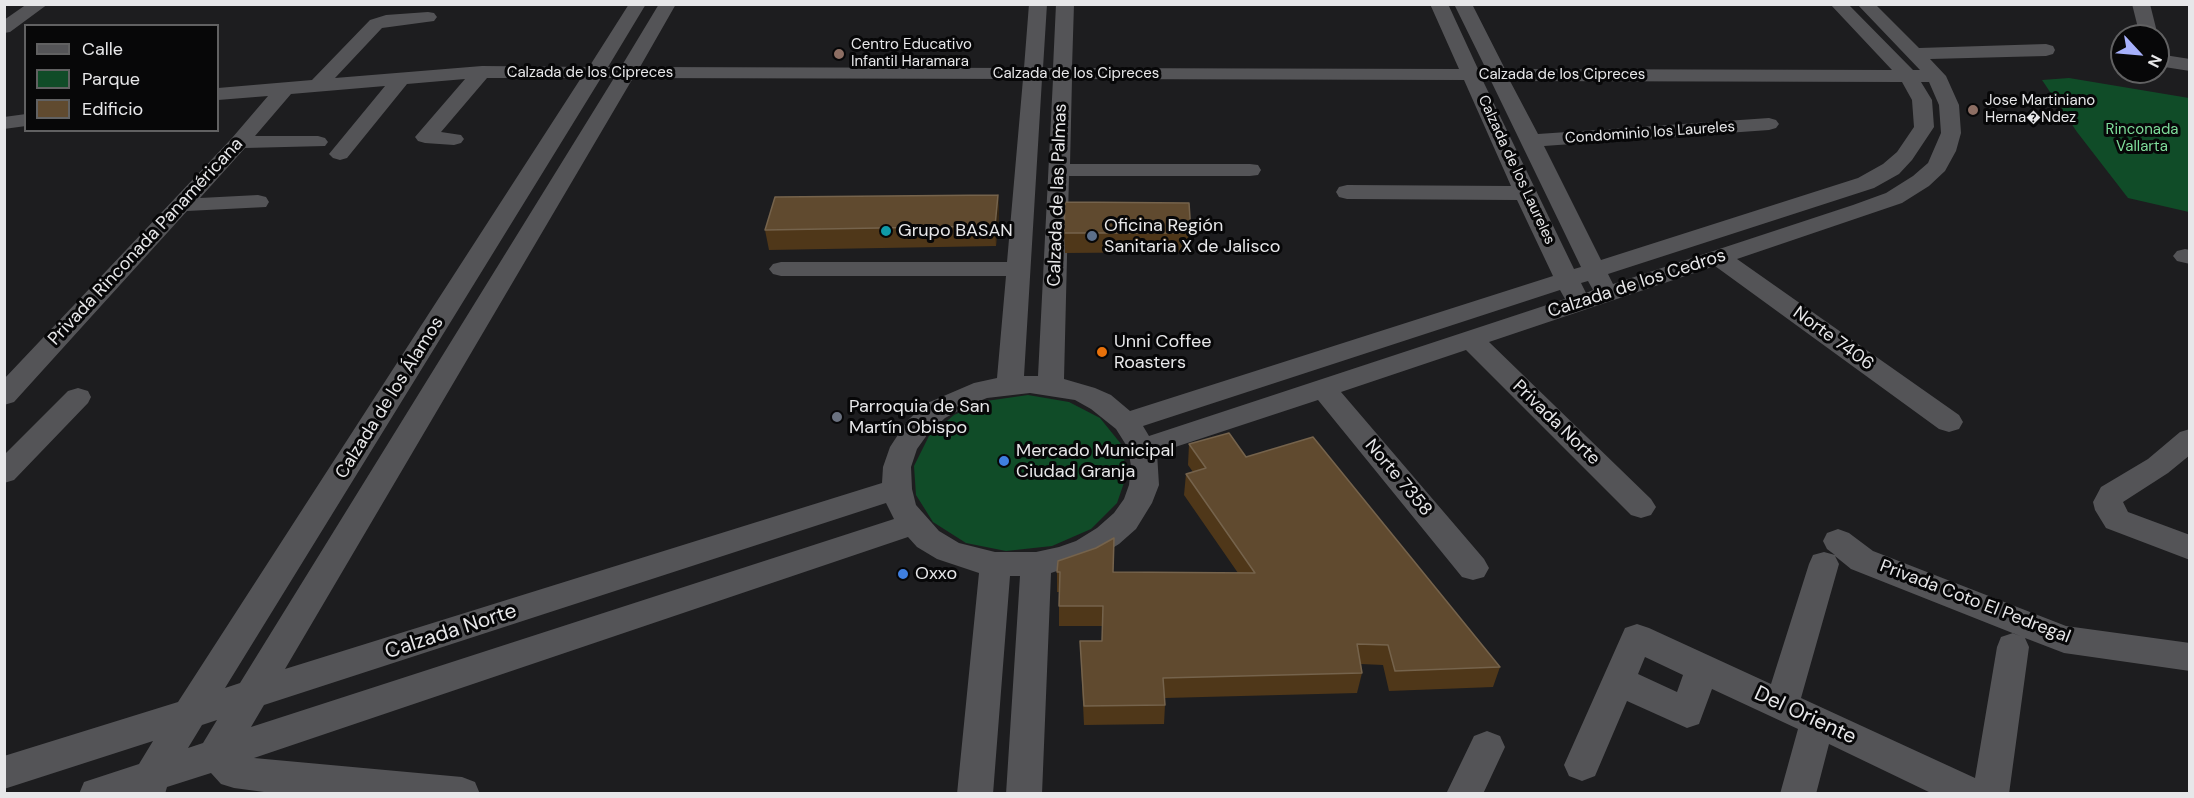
<!DOCTYPE html>
<html>
<head>
<meta charset="utf-8">
<style>
	body { margin:0 }
	#map { position:relative; width:2194px; height:798px; overflow:hidden; background:#1d1d1f; font-family:"DM Sans",sans-serif }
	canvas { display:block }
	.frame { position:absolute; inset:0; border:6px solid #e7e7e9; pointer-events:none }
	.legend { position:absolute; left:24px; top:24px; width:195px; height:108px; box-sizing:border-box; background:#070708; border:2px solid #616162; margin:0; padding:8px 10px; list-style:none; font-size:18px; color:#e7e7e9 }
	.legend li { display:flex; align-items:center; gap:12px; height:30px }
	.legend b { width:30px; border:2px solid #616162 }
	.north { position:absolute; left:2110px; top:24px; width:60px; height:60px; box-sizing:border-box; background:#070708; border:2px solid #616162; border-radius:50%; rotate:116deg; font-size:16px; font-weight:700; line-height:24px; text-align:center; color:#e7e7e9 }
	.north::after { content:''; display:block; margin:auto; width:21px; height:27px; background:#a7b1fc; clip-path:polygon(50% 0,100% 100%,50% 72%,0 100%) }
</style>
</head>
<body>
<div id="map">
<canvas width="2194" height="798"></canvas>
<div class="frame"></div>
<ul class="legend">
<li><b style="height:8px;background:#545457"></b>Calle</li>
<li><b style="height:16px;background:#104c28"></b>Parque</li>
<li><b style="height:16px;background:#604a2f"></b>Edificio</li>
</ul>
<div class="north">N</div>
</div>
<script>
const g = document.querySelector('canvas').getContext('2d');
g.lineJoin = 'round';
function paint(path, color) { g.fillStyle = color; g.fill(path, 'evenodd'); }
const toPath = rows => new Path2D(rows.map(r => 'M' + r).join(''));
function trace(path, color, width, dash) { g.strokeStyle = color; g.lineWidth = width; g.lineCap = dash ? 'butt' : 'round'; g.setLineDash(dash || []); g.stroke(path); }
function label(font, color, halo, rows, align = 'center') {
  g.font = font + ' "DM Sans",sans-serif'; g.lineWidth = 6; g.setLineDash([]); g.textBaseline = 'middle'; g.strokeStyle = halo; g.fillStyle = color; for (const [text, x, y, turn = 0] of rows) {
    g.save(); g.translate(x, y); g.rotate((+turn || 0) * Math.PI / 180); g.textAlign = isNaN(turn) ? turn : align; if (halo) g.strokeText(text, 0, 0); g.fillText(text, 0, 0); g.restore();
  }
}
paint(toPath([
	[2069,78,2189,98,2189,212,2128,198,2077,132,2042,80],
	[1028,395,1069,402,1100,418,1121,444,1127,474,1117,503,1091,529,1052,546,1006,551,966,543,933,522,916,495,914,466,929,436,954,415,986,401]
]), '#104c28');
paint(toPath([
	[27,4,48,4,10,32,4,33,4,20,27,4],
	[629,4,646,4,608,67,621,67,659,4,676,4,640,67,1024,68,1029,4,1047,4,1043,68,1053,68,1056,4,1074,4,1072,68,1459,69,1430,4,1448,4,1478,69,1486,69,1454,4,1472,4,1505,69,1892,70,1830,4,1848,4,1913,70,1920,70,1857,4,1875,4,1919,48,2046,44,2053,46,2055,50,2053,54,2046,56,1930,59,1946,76,1959,105,1961,133,1956,151,1945,171,1929,186,1902,203,1737,259,1959,415,1963,422,1959,429,1949,432,1939,429,1715,266,1489,342,1651,499,1656,507,1651,515,1641,518,1631,515,1466,350,1341,392,1484,559,1489,568,1484,577,1473,580,1462,577,1318,400,1157,453,1159,485,1152,503,1136,529,1119,544,1098,557,1051,573,1042,794,1006,794,1020,576,1010,576,993,794,957,794,979,573,937,559,917,547,908,537,254,758,462,777,475,782,480,794,279,794,234,788,221,784,211,773,167,787,165,794,79,794,84,782,139,764,153,741,4,789,4,756,178,702,581,78,487,78,441,132,461,135,464,139,461,143,454,145,425,143,418,141,415,137,465,79,407,84,347,158,340,160,333,158,329,154,385,86,291,94,255,136,318,136,325,138,328,142,325,146,245,148,200,198,258,195,266,197,269,202,266,207,187,211,14,402,4,405,4,379,232,138,268,96,218,100,218,88,312,80,370,20,386,15,428,12,434,13,437,17,434,21,382,28,335,78,482,66,589,67,629,4],
	[601,78,614,78,240,683,225,688,601,78],
	[633,78,1023,79,1007,262,781,262,773,264,769,269,773,274,781,276,1006,276,997,378,974,383,925,404,907,421,890,447,883,467,882,483,285,669,633,78],
	[1042,79,1053,79,1038,376,1024,376,1042,79],
	[1072,79,1464,80,1511,186,1347,185,1339,187,1336,192,1339,197,1347,199,1517,200,1553,276,1130,411,1111,395,1095,388,1064,379,1069,176,1250,176,1258,175,1261,170,1258,165,1250,164,1070,164,1072,79],
	[1483,81,1491,81,1581,267,1574,269,1483,81],
	[1510,81,1902,82,1912,100,1914,127,1897,152,1883,164,1858,178,1601,260,1544,146,1769,130,1776,128,1779,124,1776,120,1769,118,1538,134,1510,81],
	[1921,82,1929,82,1939,105,1941,133,1928,163,1913,176,1886,193,1853,205,1613,284,1608,274,1874,188,1899,174,1912,160,1934,127,1932,100,1921,82],
	[1588,281,1593,290,1586,293,1581,283,1588,281],
	[1560,290,1565,299,1149,436,1143,426,1560,290],
	[1030,393,1075,400,1091,409,1116,429,1128,448,1131,466,1129,485,1124,499,1114,513,1097,528,1076,541,1059,547,1036,552,995,552,959,543,939,531,916,505,912,489,911,467,917,449,927,435,945,418,967,406,987,398,1030,393],
	[886,503,894,519,251,727,264,705,886,503],
	[217,720,203,743,188,748,202,725,217,720],
	[2132,4,2150,4,2158,36,2140,36,2132,4],
	[2158,54,2190,59,2190,71,2158,66,2158,54],
	[26,114,26,126,4,129,4,117,26,114],
	[2185,249,2190,250,2190,264,2177,261,2173,256,2177,251,2185,249],
	[78,388,88,391,91,397,88,403,14,480,4,483,4,455,68,391,78,388],
	[2190,429,2190,455,2168,473,2123,502,2128,512,2190,535,2190,560,2106,528,2095,510,2093,502,2101,487,2148,459,2180,432,2190,429],
	[1838,529,1849,533,1873,551,2066,626,2190,643,2190,671,2064,653,2025,638,2029,647,2009,794,1933,794,1829,744,1816,794,1780,794,1798,729,1712,689,1699,724,1687,728,1627,701,1595,776,1582,781,1569,776,1564,765,1625,628,1637,624,1649,628,1771,684,1809,564,1813,555,1824,552,1835,555,1827,549,1823,541,1827,533,1838,529],
	[1835,556,1851,569,2020,636,2013,633,2001,637,1997,647,1975,778,1801,698,1839,564,1835,556],
	[1645,657,1683,675,1677,692,1638,674,1645,657],
	[1487,731,1500,736,1505,747,1483,794,1446,794,1474,736,1487,731]
]), '#545457');
paint(toPath([
	[998,195,999,214,996,246,769,250,765,230],
	[1064,233,1191,233,1189,252,1065,253],
	[1189,444,1246,457,1500,667,1493,687,1389,691,1383,665,1361,664,1362,673,1357,693,1165,698,1165,705,1164,724,1084,725,1080,641,1102,641,1102,626,1059,626,1059,592,1057,592,1057,572,1238,573,1184,495,1186,474,1193,472,1188,465]
]), '#4f3719');
paint(toPath([
	[998,195,999,214,996,246,995,226]
]), '#342512');
const building = toPath([
	[998,195,995,226,765,230,775,197,998,195],
	[1065,202,1189,203,1191,233,1064,233,1065,202],
	[1229,433,1246,457,1313,437,1500,667,1395,671,1388,645,1357,644,1362,673,1163,678,1165,705,1084,706,1080,641,1102,641,1103,606,1059,606,1060,572,1057,572,1058,561,1096,548,1114,538,1113,572,1255,573,1186,474,1206,468,1189,444,1229,433]
]);
paint(building, '#604a2f');
trace(building, '#75634c', 1.5);
for (const [x, y, r, color] of [
	[839,54,6,"#8d6e63"],
	[1973,110,6,"#8d6e63"],
	[886,231,6,"#0f9aa8"],
	[1092,236,6,"#5c6f8a"],
	[1102,352,6,"#e8710a"],
	[837,417,6,"#6b7280"],
	[1004,461,6,"#3f7fe0"],
	[903,574,6,"#3f7fe0"]
]) { const dot = new Path2D(); dot.arc(x, y, r, 0, 2 * Math.PI); g.fillStyle = color; g.fill(dot); trace(dot, '#070708', 2); }
label('15px', '#e7e7e9', '#070708', [
	["Centro Educativo",851,45],
	["Infantil Haramara",851,62],
	["Jose Martiniano",1985,101],
	["Herna�Ndez",1985,118]
], 'left');
label('15px', '#e7e7e9', '#070708', [
	["Calzada de los Cipreces",590,73],
	["Calzada de los Cipreces",1076,74],
	["Calzada de los Cipreces",1562,75],
	["Condominio los Laureles",1650,133,-4],
	["Calzada de los Laureles",1516,170,65]
]);
label('15px', '#7fdd9b', '#070708', [
	["Rinconada",2142,130],
	["Vallarta",2142,147]
]);
label('18px', '#e7e7e9', '#070708', [
	["Calzada de las Palmas",1058,195,-88],
	["Privada Rinconada Panaméricana",146,242,-47],
	["Calzada de los Cedros",1637,284,-18],
	["Norte 7406",1833,339,36],
	["Calzada de los Álamos",390,398,-58],
	["Privada Norte",1556,423,44],
	["Norte 7358",1398,478,50],
	["Privada Coto El Pedregal",1975,602,21]
]);
label('18px', '#e7e7e9', '#070708', [
	["Oficina Región",1104,226],
	["Sanitaria X de Jalisco",1104,247],
	["Grupo BASAN",898,231],
	["Unni Coffee",1114,342],
	["Roasters",1114,363],
	["Parroquia de San",849,407],
	["Martín Obispo",849,428],
	["Mercado Municipal",1016,451],
	["Ciudad Granja",1016,472],
	["Oxxo",915,574]
], 'left');
label('21px', '#e7e7e9', '#070708', [
	["Calzada Norte",451,632,-18],
	["Del Oriente",1805,716,25]
]);
</script>
</body>
</html>
